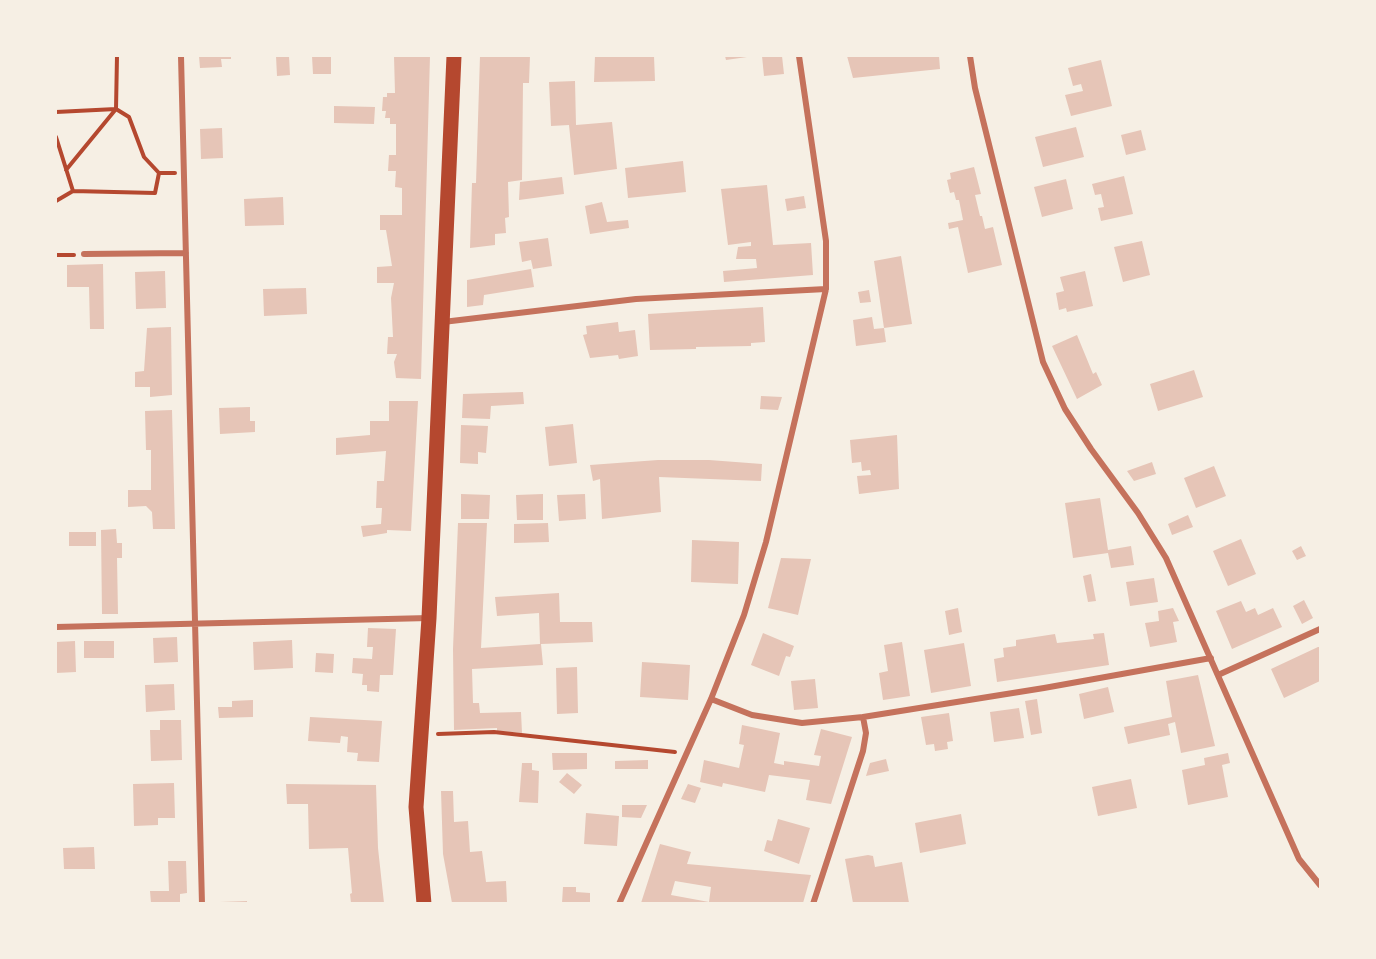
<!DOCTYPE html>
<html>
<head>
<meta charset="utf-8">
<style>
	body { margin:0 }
	#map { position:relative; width:1376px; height:959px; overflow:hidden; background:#f6efe4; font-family:Quicksand,sans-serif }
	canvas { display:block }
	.frame { position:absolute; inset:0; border:57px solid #f6efe4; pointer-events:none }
</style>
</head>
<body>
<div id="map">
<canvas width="1376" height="959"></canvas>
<div class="frame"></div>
</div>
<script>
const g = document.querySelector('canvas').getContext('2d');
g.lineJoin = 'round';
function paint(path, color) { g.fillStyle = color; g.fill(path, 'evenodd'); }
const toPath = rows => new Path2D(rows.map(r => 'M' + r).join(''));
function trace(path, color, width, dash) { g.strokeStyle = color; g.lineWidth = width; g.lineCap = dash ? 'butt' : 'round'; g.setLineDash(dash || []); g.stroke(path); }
paint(toPath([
	[199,56,231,56,231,59,221,59,222,67,200,68],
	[276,56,289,56,290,75,277,76],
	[312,56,331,56,331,74,313,74],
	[394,56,430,56,421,379,396,378,394,362,397,354,387,354,388,337,393,337,391,298,394,283,377,283,377,267,392,266,386,230,380,230,380,215,402,215,402,188,395,187,396,171,388,171,389,155,396,155,396,124,390,124,390,118,385,118,386,111,382,111,383,97,387,97,387,93,395,93],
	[480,56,530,56,529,83,523,83,522,180,508,182,509,217,505,218,506,233,495,234,495,245,470,248,472,183,476,183],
	[595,56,654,56,655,81,594,82],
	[725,56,746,56,747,57,726,60],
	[762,56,782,56,784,74,764,76],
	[847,56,939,56,940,69,853,78],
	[1101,60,1112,106,1071,116,1065,95,1083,91,1081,84,1073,86,1068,68],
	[575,81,576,125,612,122,617,169,574,175,569,125,551,126,549,82],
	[334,106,375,107,374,124,334,123],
	[1076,127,1084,157,1043,167,1035,137],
	[222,128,223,158,201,159,200,129],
	[1141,130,1146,150,1126,155,1121,135],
	[683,161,686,192,628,198,625,168],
	[974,167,981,194,975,195,980,216,982,216,985,229,993,227,1002,265,968,273,958,227,949,229,948,223,963,220,959,200,956,200,954,192,950,193,947,180,951,179,950,173],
	[1124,176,1133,214,1101,221,1098,208,1104,207,1101,194,1095,195,1092,184],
	[562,177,564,194,519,200,520,182],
	[1066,179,1073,209,1042,217,1034,187],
	[767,185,773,245,811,243,813,275,724,282,723,271,757,268,756,259,736,259,738,247,751,246,751,242,728,245,721,189],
	[804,196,806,208,787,211,785,199],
	[283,197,284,225,245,226,244,199],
	[602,202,607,222,628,220,629,228,590,234,585,206],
	[548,238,552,266,533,269,531,260,522,262,519,242],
	[1142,241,1150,275,1123,282,1114,247],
	[901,256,912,324,884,328,886,342,856,346,853,320,872,317,874,329,884,328,874,261],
	[103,264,104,329,90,329,89,287,67,287,67,265],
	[531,269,534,287,484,295,483,305,467,307,467,280],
	[165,271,166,308,136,309,135,272],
	[1085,271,1093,306,1067,312,1066,308,1059,310,1056,293,1064,291,1060,277],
	[306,288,307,314,264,316,263,289],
	[869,290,871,302,860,303,858,292],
	[763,307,765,342,751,343,751,346,696,347,696,349,650,350,648,314],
	[618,322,619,332,635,330,638,356,619,359,618,355,590,358,583,335,587,334,586,326],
	[171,327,172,395,150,397,150,387,135,387,135,372,144,371,147,328],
	[1077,335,1093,374,1096,372,1102,385,1077,399,1052,346],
	[1194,370,1203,397,1158,411,1150,384],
	[523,392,524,404,491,406,490,419,462,418,463,394],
	[761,396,782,397,778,410,760,409],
	[389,401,418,401,411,531,387,530,387,533,363,537,361,526,381,524,382,508,376,508,377,481,384,481,386,451,336,455,336,438,370,435,370,421,389,421],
	[250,407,250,421,255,421,255,432,220,434,219,408],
	[172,410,175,529,153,529,152,512,146,506,128,507,128,490,151,490,151,450,146,450,145,411],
	[573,424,577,463,549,466,545,427],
	[461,425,488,426,486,453,478,452,478,464,460,463],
	[897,435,899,489,859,494,857,476,871,475,870,470,862,471,861,462,852,463,850,440],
	[658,460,709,460,762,464,761,481,659,477,661,512,602,519,600,479,593,481,590,465],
	[1152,462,1156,474,1134,481,1127,471],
	[1214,466,1226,496,1196,508,1184,478],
	[461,494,490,495,489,519,461,519],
	[543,494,543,520,517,520,516,495],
	[585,494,586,519,559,521,557,495],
	[1100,498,1108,550,1131,546,1134,565,1111,568,1108,553,1073,558,1065,503],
	[1188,515,1193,527,1172,535,1168,524],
	[458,523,487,523,481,648,540,644,539,613,497,616,495,597,559,593,560,622,592,622,593,642,541,644,543,665,472,669,473,703,479,703,480,713,521,712,522,733,497,731,497,728,454,730,453,649],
	[548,523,549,542,514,543,514,524],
	[116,529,117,543,122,543,122,558,117,558,118,614,102,614,101,530],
	[69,532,96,532,96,546,69,546],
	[1241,539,1256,574,1228,586,1213,551],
	[692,540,739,542,738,584,691,582],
	[1301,546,1306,556,1297,560,1292,551],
	[781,558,811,559,798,615,768,608],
	[1091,574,1096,601,1088,602,1083,576],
	[1154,578,1158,602,1130,606,1126,582],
	[1304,600,1313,618,1302,624,1293,606],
	[1241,601,1246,612,1255,608,1258,615,1273,608,1282,627,1232,649,1216,611],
	[958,608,962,632,949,635,945,611],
	[1173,608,1179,621,1173,622,1177,642,1150,647,1145,623,1159,621,1158,611],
	[368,628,396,629,393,675,380,675,379,692,367,691,367,685,362,685,363,674,352,673,353,658,372,659,373,647,367,647],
	[763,633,794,646,790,657,786,656,779,676,751,665],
	[1104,633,1109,665,997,682,994,659,1004,657,1003,648,1016,646,1016,640,1055,634,1057,643,1094,639,1093,634],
	[177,637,178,662,154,663,153,638],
	[292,640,293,668,254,670,253,642],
	[75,641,76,672,56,673,56,642],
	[84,641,114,641,114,658,84,658],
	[902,642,910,696,883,700,879,673,888,671,884,645],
	[964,643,971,686,931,693,924,650],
	[1318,647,1320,647,1320,681,1284,698,1271,669],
	[316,653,334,654,333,673,315,672],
	[642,662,690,665,688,700,640,697],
	[577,667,578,713,557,714,556,668],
	[1198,675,1215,746,1181,753,1175,722,1168,724,1170,735,1128,744,1124,727,1172,717,1166,681],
	[815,679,818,708,794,710,791,681],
	[174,684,175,710,146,712,145,685],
	[1108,687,1114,712,1084,719,1079,694],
	[1037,699,1042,733,1031,735,1025,701],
	[253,700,253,717,219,718,218,707,232,707,232,701],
	[1019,708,1024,738,994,742,990,712],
	[949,713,953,741,947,742,948,749,935,751,934,744,926,745,921,717],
	[310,717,382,721,379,762,357,761,358,753,347,752,348,737,341,736,340,743,308,741],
	[160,720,181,720,182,760,151,761,150,730,160,730],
	[742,725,780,733,774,763,784,765,784,761,819,766,821,756,814,755,821,729,852,737,831,804,806,800,810,780,769,775,765,792,723,783,722,787,700,782,704,760,739,768,744,745,739,744],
	[552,753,587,753,587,769,553,770],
	[1228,753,1230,763,1222,765,1228,797,1188,805,1182,770,1205,765,1204,758],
	[886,759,889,771,866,776,870,763],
	[648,760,648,769,615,769,615,761],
	[522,763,532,763,532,770,539,771,538,803,519,802],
	[567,773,582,785,574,794,559,782],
	[1131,779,1137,808,1098,816,1092,787],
	[174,783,175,818,158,818,158,825,134,826,133,784],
	[286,784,376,785,378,848,384,903,351,903,350,894,352,893,348,848,309,849,308,804,287,804],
	[688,784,701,788,695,803,681,799],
	[441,791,453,791,454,822,468,821,470,852,482,851,486,882,506,881,507,903,452,903,443,854],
	[622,805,647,805,641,818,622,817],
	[586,813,619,816,617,846,584,844],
	[961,814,966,844,920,853,915,823],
	[778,819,810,828,799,864,764,851,767,840,772,841],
	[660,844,691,852,687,864,811,875,803,903,641,903],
	[675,881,711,887,709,902,671,895],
	[94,847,95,869,64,869,63,848],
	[868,855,873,856,875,867,902,862,909,903,853,903,845,859],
	[168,861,186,861,187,893,180,894,180,903,151,903,150,891,169,891],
	[563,887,576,887,576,892,590,893,590,903,562,903],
	[247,901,247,903,220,903,220,902]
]), '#e6c5b7');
trace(toPath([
	[117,56,116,109,129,117,144,157,159,173,175,173],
	[56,112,116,109],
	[56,137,73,191,155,193,159,173],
	[66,170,116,109],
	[56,201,73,191],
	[56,255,74,255],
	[438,734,494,732,675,752]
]), '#b5482f', 4);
trace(toPath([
	[181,56,202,904],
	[970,56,975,88,1043,362,1065,409,1091,449,1138,513,1166,558,1299,859,1320,885],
	[84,254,186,253],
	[443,322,636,299,826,289],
	[56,627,429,618],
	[1218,675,1320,629],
	[711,699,752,715,802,723,863,717,1044,688,1211,658],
	[619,904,711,699,744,615,766,542,826,289,826,241,799,56],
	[813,904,863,751,866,733,863,717]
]), '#c5725c', 6);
trace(toPath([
	[424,904,416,807,429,618,454,56]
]), '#b5482f', 15);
</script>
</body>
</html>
